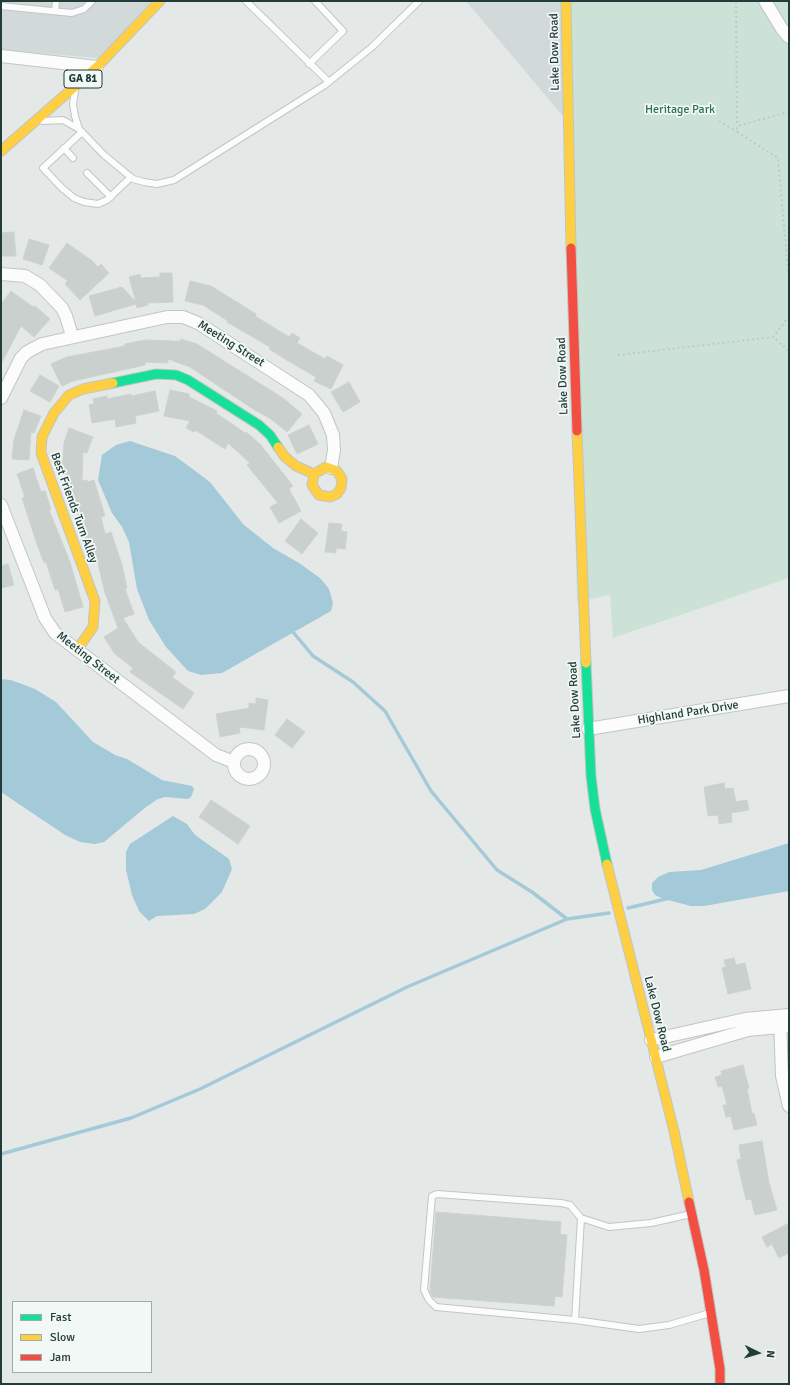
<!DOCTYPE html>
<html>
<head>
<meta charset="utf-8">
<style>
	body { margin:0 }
	#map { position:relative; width:790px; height:1385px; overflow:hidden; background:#e4e9e7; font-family:Signika,sans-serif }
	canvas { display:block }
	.frame { position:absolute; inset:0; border:2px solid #213c39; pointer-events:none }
	.legend { position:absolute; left:12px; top:1301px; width:140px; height:72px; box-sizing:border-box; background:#f1f8f6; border:1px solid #9eadaa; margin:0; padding:5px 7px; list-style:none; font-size:12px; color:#213c39 }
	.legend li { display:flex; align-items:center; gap:8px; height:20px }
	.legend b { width:20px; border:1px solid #9eadaa }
	.north { position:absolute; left:738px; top:1333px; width:40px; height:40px; -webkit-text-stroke:3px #f1f8f6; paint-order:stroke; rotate:95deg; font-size:11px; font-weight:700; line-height:16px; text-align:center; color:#213c39 }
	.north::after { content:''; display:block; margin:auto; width:14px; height:18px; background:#213c39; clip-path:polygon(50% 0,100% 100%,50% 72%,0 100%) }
</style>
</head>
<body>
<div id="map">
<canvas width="790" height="1385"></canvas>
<div class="frame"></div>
<ul class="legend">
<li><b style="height:5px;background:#16e098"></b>Fast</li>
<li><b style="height:5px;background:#ffcf43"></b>Slow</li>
<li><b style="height:5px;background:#f24e42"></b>Jam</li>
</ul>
<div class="north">N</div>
</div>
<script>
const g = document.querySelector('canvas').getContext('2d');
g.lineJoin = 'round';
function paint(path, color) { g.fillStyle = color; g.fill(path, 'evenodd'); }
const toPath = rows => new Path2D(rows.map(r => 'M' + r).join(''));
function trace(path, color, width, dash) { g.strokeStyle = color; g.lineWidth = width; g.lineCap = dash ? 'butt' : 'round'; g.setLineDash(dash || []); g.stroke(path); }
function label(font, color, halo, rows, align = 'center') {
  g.font = font + ' Signika,sans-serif'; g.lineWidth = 3.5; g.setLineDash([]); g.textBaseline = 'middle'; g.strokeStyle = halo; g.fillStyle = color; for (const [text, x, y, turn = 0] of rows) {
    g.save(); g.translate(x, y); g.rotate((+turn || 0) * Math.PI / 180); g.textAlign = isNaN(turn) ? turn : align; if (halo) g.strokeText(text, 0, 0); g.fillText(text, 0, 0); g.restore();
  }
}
paint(toPath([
	[1,1,159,1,98,58,1,50],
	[466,1,570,1,572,127]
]), '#d1dad8');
paint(toPath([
	[562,1,789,1,789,578,613,638,610,595,577,602]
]), '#cce2d6');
paint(toPath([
	[130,441,175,456,210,482,243,524,273,548,299,563,320,578,329,589,333,603,331,611,222,673,201,675,188,671,166,647,149,620,137,589,129,542,122,527,112,513,98,480,102,455,116,445],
	[1,679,11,680,35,689,56,702,93,742,115,755,127,759,162,780,192,786,194,789,191,797,188,799,165,797,158,799,146,807,104,842,95,844,80,842,65,835,1,792],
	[173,816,187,824,195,835,229,859,232,869,222,892,205,909,194,914,157,916,149,921,139,911,132,895,126,870,126,852,130,844],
	[789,843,789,891,704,906,691,906,664,899,655,895,652,890,652,883,658,877,669,872,701,870]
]), '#a4c9d8');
trace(toPath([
	[293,632,313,656,353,682,385,711,431,791,497,870,532,892,567,919],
	[628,908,670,898],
	[1,1154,131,1118,200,1089,407,987,567,919,609,913]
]), '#a4c9d8', 3.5);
const building = toPath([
	[14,232,16,256,1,256,1,233,14,232],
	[29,239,49,245,42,265,23,259,29,239],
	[67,243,91,260,98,267,101,264,109,273,80,300,65,284,68,281,49,268,67,243],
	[160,273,172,273,173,302,147,303,148,305,137,308,136,304,95,316,89,296,122,287,136,302,129,277,140,274,141,278,160,277,160,273],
	[190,281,211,286,256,314,255,316,289,337,292,333,300,338,297,343,325,359,327,356,343,365,331,389,314,381,316,377,285,359,269,349,270,347,227,322,228,321,203,305,185,301,190,281],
	[11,291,33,307,35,306,50,319,34,337,21,326,1,364,1,304,11,291],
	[181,339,197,344,251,378,283,398,302,414,287,432,271,419,253,409,190,367,168,359,168,363,145,362,145,365,73,381,62,386,51,364,67,357,125,346,125,344,145,340,174,341,174,342,175,341,181,341,181,339],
	[40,375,59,386,50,402,30,391,40,375],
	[349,382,360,402,343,412,331,392,349,382],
	[170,390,189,394,189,397,217,411,216,413,245,433,246,432,260,444,293,486,289,489,301,511,279,523,270,507,278,503,247,465,250,463,228,443,225,449,195,430,194,432,186,428,190,421,164,416,170,390],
	[155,391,159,411,135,416,136,423,116,427,115,419,92,423,89,405,94,404,93,399,107,396,107,399,131,394,131,396,155,391],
	[24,410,41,416,34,433,31,432,29,460,12,459,14,440,24,410],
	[309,425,318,444,297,454,288,435,309,425],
	[69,428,93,437,87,453,83,452,82,481,87,480,87,482,94,480,105,516,101,517,105,534,111,532,122,565,127,588,125,589,134,614,123,618,138,642,176,672,172,677,194,693,183,709,130,672,133,668,115,654,104,637,118,628,105,593,97,559,93,561,65,475,62,474,64,443,69,428],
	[33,468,41,492,45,491,49,503,51,510,49,510,70,562,83,607,65,612,58,589,55,590,46,562,44,563,37,544,22,498,25,497,17,474,33,468],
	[301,519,318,533,302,554,285,541,301,519],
	[329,523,342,524,341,531,347,532,345,549,336,548,336,553,325,552,329,523],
	[8,564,14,585,1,588,1,566,8,564],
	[256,698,268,700,264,730,239,727,240,733,220,737,216,714,249,708,249,703,256,704,256,698],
	[287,719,305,732,292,748,275,735,287,719],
	[724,783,725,789,733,788,736,802,747,800,749,810,731,813,732,822,719,824,718,815,708,816,704,787,724,783],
	[211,800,250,826,238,844,199,817,211,800],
	[734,958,736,965,745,963,751,989,728,994,722,968,726,967,724,960,734,958],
	[743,1065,749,1088,747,1089,752,1114,754,1113,757,1125,734,1130,731,1116,726,1117,723,1105,727,1105,722,1086,718,1087,715,1077,722,1075,721,1071,743,1065],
	[762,1141,769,1183,777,1210,755,1215,751,1199,746,1200,737,1160,741,1159,739,1145,762,1141],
	[436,1212,561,1222,560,1234,567,1235,562,1297,555,1296,554,1306,433,1297,430,1292,436,1212],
	[789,1223,789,1253,779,1258,772,1244,767,1247,762,1237,789,1223]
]);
paint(building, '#cad0ce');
trace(building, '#ccd2d0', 1);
const lane = toPath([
	[246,1,329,82],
	[1,6,72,13,84,9,92,1],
	[55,11,56,1],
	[309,64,343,31,315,1],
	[75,91,73,104,75,116,79,129],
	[43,121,63,120,79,129,104,155,133,179,144,182,157,184,174,180,325,85,372,47,419,1],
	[82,132,43,168,62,188,74,198,84,202,98,204,107,200,131,177],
	[64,148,73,158],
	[87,173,111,197],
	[691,1214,651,1223,609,1227,581,1218,570,1205,561,1203,437,1194,432,1196,424,1290,429,1300,436,1307,575,1320,639,1329,669,1325,710,1313],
	[575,1320,581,1218]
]);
const street = toPath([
	[765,1,782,29,789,37],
	[1,56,97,67],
	[1,274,25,276,40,285,62,308,66,316,72,336],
	[1,398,21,358,27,352,42,344,167,317,183,317,198,323,309,395,324,413,333,435,334,450,331,468],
	[1,505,45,618,55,633,216,755,234,762],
	[588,729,789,696],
	'234 764a15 15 0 1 1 30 0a15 15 0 1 1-30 0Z',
	[780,1019,782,1076,789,1106],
	[651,1040,745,1019,789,1015],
	[656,1057,748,1030,789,1026]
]);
const fast = toPath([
	[113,383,156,374,176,375,188,380,259,425,270,435,278,447],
	[586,663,591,776,595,809,607,864]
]);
const slow = toPath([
	[566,1,571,248],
	[1,151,97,67,160,1],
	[577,431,586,663],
	[278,447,285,457,296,466,314,474,326,467,337,471,342,479,341,488,337,494,330,497,319,495,312,485,314,474],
	[77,650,93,627,95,601,41,453,42,437,54,413,69,395,83,389,113,383],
	[607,864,674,1131,689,1202]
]);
const jam = toPath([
	[571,248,577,431],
	[689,1202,704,1270,720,1369,720,1384]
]);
trace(lane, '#c1c6c4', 8);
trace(street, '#c1c6c4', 14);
trace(fast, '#bfc6c4', 11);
trace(slow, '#bfc6c4', 11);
trace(jam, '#bfc6c4', 11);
trace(toPath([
	[736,1,737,126],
	[789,112,737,126,737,132,778,158,789,283],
	[719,121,737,132],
	[789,316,773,337,789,351],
	[618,355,773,337]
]), '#c1c9c8', 2, [2, 3]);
trace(lane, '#fbfcfb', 6);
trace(street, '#fbfcfb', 12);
trace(fast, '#16e098', 9);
trace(slow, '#ffcf43', 9);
trace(jam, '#f24e42', 9);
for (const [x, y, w] of [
	[83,79,38]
]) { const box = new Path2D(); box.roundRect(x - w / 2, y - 9, w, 18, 3); g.fillStyle = '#f1f8f6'; g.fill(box); trace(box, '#213c39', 1); }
label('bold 11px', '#213c39', null, [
	["GA 81",83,79]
]);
label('12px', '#213c39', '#f1f8f6', [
	["Lake Dow Road",555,52,-91],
	["Meeting Street",231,344,32],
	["Lake Dow Road",563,376,-92],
	["Best Friends Turn Alley",74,508,70],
	["Meeting Street",88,658,38],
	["Lake Dow Road",575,700,-93],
	["Highland Park Drive",688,713,-9],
	["Lake Dow Road",657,1014,76]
]);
label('12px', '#2b7352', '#f1f8f6', [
	["Heritage Park",680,110]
]);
</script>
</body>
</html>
